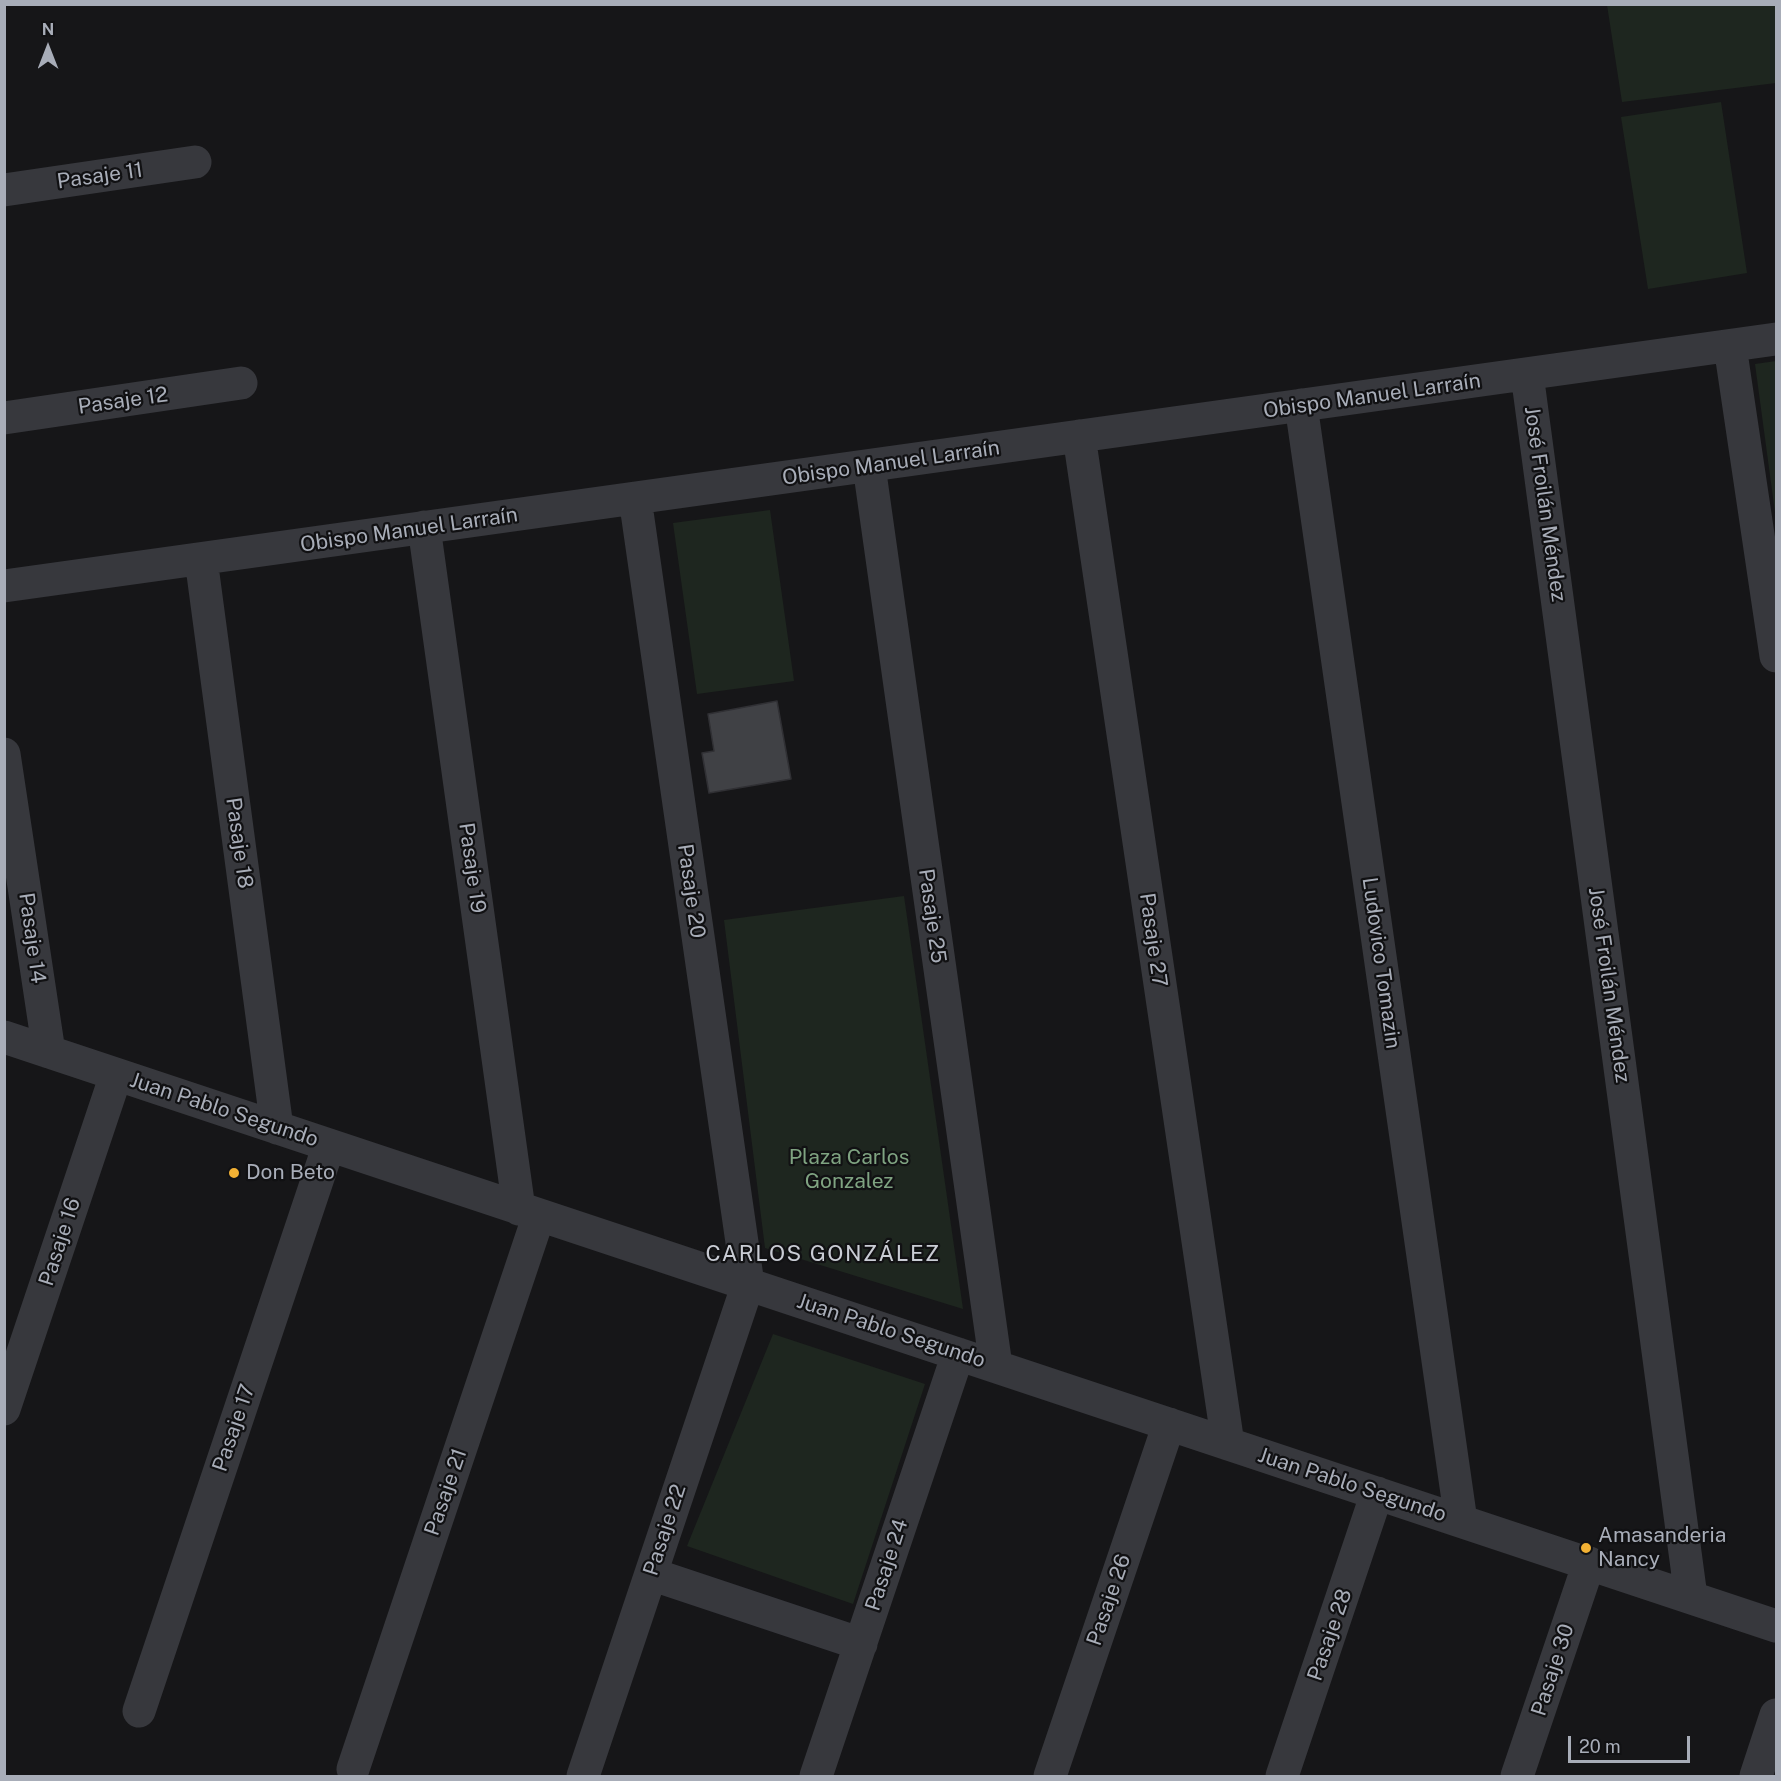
<!DOCTYPE html>
<html>
<head>
<meta charset="utf-8">
<style>
	body { margin:0 }
	#map { position:relative; width:1781px; height:1781px; overflow:hidden; background:#161618; font-family:"Public Sans",sans-serif }
	canvas { display:block }
	.frame { position:absolute; inset:0; border:6px solid #a8adb8; pointer-events:none }
	.north { position:absolute; left:18px; top:18px; width:60px; height:60px; -webkit-text-stroke:4px #111113; paint-order:stroke; rotate:0deg; font-size:16px; font-weight:700; line-height:24px; text-align:center; color:#a8adb8 }
	.north::after { content:''; display:block; margin:auto; width:21px; height:27px; background:#a8adb8; clip-path:polygon(50% 0,100% 100%,50% 72%,0 100%) }
	.scale { position:absolute; left:1568px; top:1736px; width:122px; height:27px; box-sizing:border-box; border:3px solid #a8adb8; border-top:0; padding-left:8px; font-size:18px; line-height:21px; white-space:nowrap; color:#a8adb8; -webkit-text-stroke:4px #111113; paint-order:stroke }
</style>
</head>
<body>
<div id="map">
<canvas width="1781" height="1781"></canvas>
<div class="frame"></div>
<div class="north">N</div>
<div class="scale">20 m</div>
</div>
<script>
const g = document.querySelector('canvas').getContext('2d');
g.lineJoin = 'round';
function paint(path, color) { g.fillStyle = color; g.fill(path, 'evenodd'); }
const toPath = rows => new Path2D(rows.map(r => 'M' + r).join(''));
function trace(path, color, width, dash) { g.strokeStyle = color; g.lineWidth = width; g.lineCap = dash ? 'butt' : 'round'; g.setLineDash(dash || []); g.stroke(path); }
function label(font, color, halo, rows, align = 'center') {
  g.font = font + ' "Public Sans",sans-serif'; g.lineWidth = 4.5; g.setLineDash([]); g.textBaseline = 'middle'; g.strokeStyle = halo; g.fillStyle = color; for (const [text, x, y, turn = 0] of rows) {
    g.save(); g.translate(x, y); g.rotate((+turn || 0) * Math.PI / 180); g.textAlign = isNaN(turn) ? turn : align; if (halo) g.strokeText(text, 0, 0); g.fillText(text, 0, 0); g.restore();
  }
}
paint(toPath([
	[1607,5,1776,5,1776,83,1622,102],
	[1721,102,1747,273,1648,289,1621,117],
	[1776,361,1776,520,1755,364],
	[770,510,794,681,697,694,673,523],
	[904,896,963,1309,765,1248,724,920],
	[773,1334,925,1384,853,1604,687,1546]
]), '#1e261f');
const building = toPath([
	[777,701,791,779,709,793,702,753,714,751,708,714,777,701]
]);
paint(building, '#404145');
trace(building, '#303034', 1.5);
trace(toPath([
	[4,190,195,162],
	[1730,346,1776,656],
	[1527,374,1691,1597],
	[1301,405,1461,1521],
	[4,418,241,383],
	[1079,436,1228,1444],
	[869,466,996,1366],
	[424,527,519,1209],
	[201,559,277,1128],
	[4,586,1776,339],
	[4,754,49,1052],
	[4,1037,1776,1626],
	[4,1409,116,1075],
	[651,1574,861,1644],
	[139,1711,329,1145],
	[353,1769,539,1215],
	[583,1776,748,1284,635,498],
	[816,1776,958,1354],
	[1050,1776,1169,1424],
	[1282,1776,1377,1493],
	[1517,1776,1589,1563],
	[1756,1776,1776,1715]
]), '#37383d', 33);
for (const [x, y, r, color] of [
	[234,1173,6,"#f2b134"],
	[1586,1548,6,"#f2b134"]
]) { const dot = new Path2D(); dot.arc(x, y, r, 0, 2 * Math.PI); g.fillStyle = color; g.fill(dot); trace(dot, '#111113', 2); }
label('21px', '#a8adb8', '#111113', [
	["Pasaje 11",100,176,-8],
	["Obispo Manuel Larraín",1372,396,-8],
	["Pasaje 12",123,401,-8],
	["Obispo Manuel Larraín",891,463,-8],
	["José Froilán Méndez",1545,504,82],
	["Obispo Manuel Larraín",409,530,-8],
	["Pasaje 18",239,843,82],
	["Pasaje 19",472,868,82],
	["Pasaje 20",691,891,82],
	["Pasaje 25",932,916,82],
	["Pasaje 14",32,938,82],
	["Pasaje 27",1153,940,82],
	["Ludovico Tomazin",1381,963,82],
	["José Froilán Méndez",1609,985,82],
	["Juan Pablo Segundo",224,1110,18],
	["Pasaje 16",60,1242,-72],
	["Juan Pablo Segundo",891,1331,18],
	["Pasaje 17",234,1428,-71],
	["Juan Pablo Segundo",1352,1485,18],
	["Pasaje 21",446,1492,-71],
	["Pasaje 22",665,1530,-72],
	["Pasaje 24",887,1565,-72],
	["Pasaje 26",1109,1600,-71],
	["Pasaje 28",1330,1635,-71],
	["Pasaje 30",1553,1670,-72]
]);
label('21px', '#7fa381', '#111113', [
	["Plaza Carlos",849,1158],
	["Gonzalez",849,1182]
]);
label('21px', '#a8adb8', '#111113', [
	["Don Beto",246,1173],
	["Amasanderia",1598,1536],
	["Nancy",1598,1560]
], 'left');
g.letterSpacing = '1.5px';
label('22px', '#c9ccd4', '#111113', [
	["CARLOS GONZÁLEZ",823,1254]
]);
g.letterSpacing = '0px';
</script>
</body>
</html>
